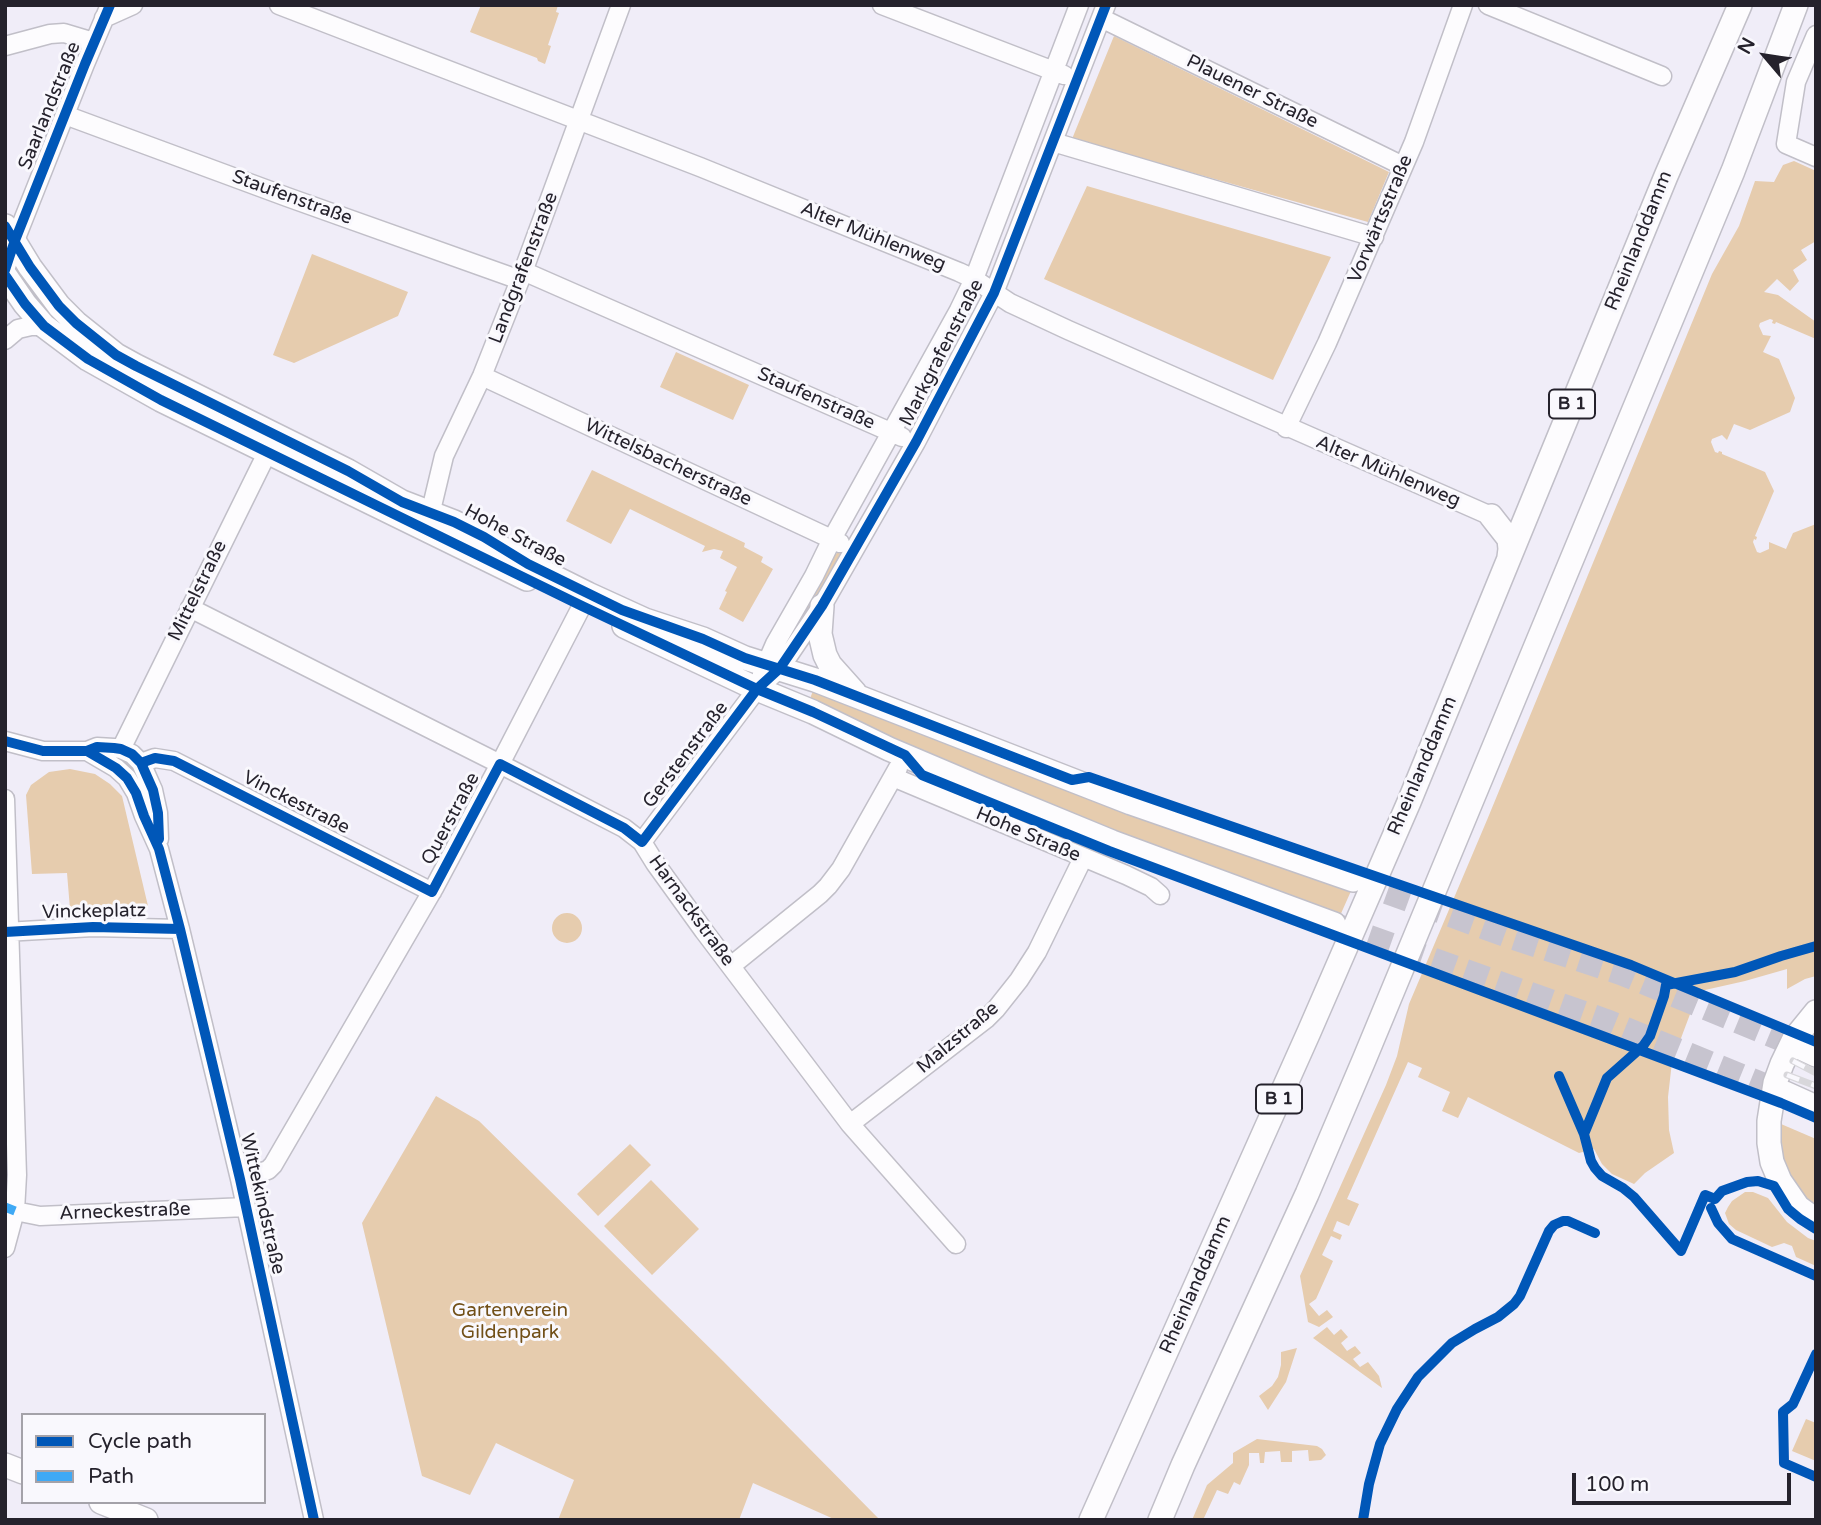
<!DOCTYPE html>
<html>
<head>
<meta charset="utf-8">
<style>
	body { margin:0 }
	#map { position:relative; width:1821px; height:1525px; overflow:hidden; background:#f0edf8; font-family:"Varela Round",sans-serif }
	canvas { display:block }
	.frame { position:absolute; inset:0; border:7px solid #25222c; pointer-events:none }
	.legend { position:absolute; left:21px; top:1413px; width:245px; height:91px; box-sizing:border-box; background:#f9f8fd; border:2px solid #a4a2a9; margin:0; padding:9px 12px; list-style:none; font-size:21px; color:#25222c }
	.legend li { display:flex; align-items:center; gap:14px; height:35px }
	.legend b { width:35px; border:2px solid #a4a2a9 }
	.north { position:absolute; left:1730px; top:21px; width:70px; height:70px; -webkit-text-stroke:5px #f9f8fd; paint-order:stroke; rotate:299deg; font-size:19px; font-weight:700; line-height:28px; text-align:center; color:#25222c }
	.north::after { content:''; display:block; margin:auto; width:24px; height:32px; background:#25222c; clip-path:polygon(50% 0,100% 100%,50% 72%,0 100%) }
	.scale { position:absolute; left:1572px; top:1473px; width:219px; height:32px; box-sizing:border-box; border:4px solid #25222c; border-top:0; padding-left:9px; font-size:21px; line-height:24px; white-space:nowrap; color:#25222c; -webkit-text-stroke:5px #f9f8fd; paint-order:stroke }
</style>
</head>
<body>
<div id="map">
<canvas width="1821" height="1525"></canvas>
<div class="frame"></div>
<ul class="legend">
<li><b style="height:9px;background:#0057b8"></b>Cycle path</li>
<li><b style="height:9px;background:#3fa9f5"></b>Path</li>
</ul>
<div class="north">N</div>
<div class="scale">100 m</div>
</div>
<script>
const g = document.querySelector('canvas').getContext('2d');
g.lineJoin = 'round';
function paint(path, color) { g.fillStyle = color; g.fill(path, 'evenodd'); }
const toPath = rows => new Path2D(rows.map(r => 'M' + r).join(''));
function trace(path, color, width, dash) { g.strokeStyle = color; g.lineWidth = width; g.lineCap = dash ? 'butt' : 'round'; g.setLineDash(dash || []); g.stroke(path); }
function label(font, color, halo, rows, align = 'center') {
  g.font = font + ' "Varela Round",sans-serif'; g.lineWidth = 6; g.setLineDash([]); g.textBaseline = 'middle'; g.strokeStyle = halo; g.fillStyle = color; for (const [text, x, y, turn = 0] of rows) {
    g.save(); g.translate(x, y); g.rotate((+turn || 0) * Math.PI / 180); g.textAlign = isNaN(turn) ? turn : align; if (halo) g.strokeText(text, 0, 0); g.fillText(text, 0, 0); g.restore();
  }
}
paint(toPath([
	[481,5,558,5,556,12,559,13,548,45,551,46,545,64,538,61,537,58,470,32],
	[1114,36,1389,172,1368,222,1072,139],
	[1794,161,1816,171,1816,241,1801,250,1807,260,1793,270,1799,281,1790,291,1777,279,1764,292,1778,295,1816,322,1816,339,1776,322,1775,324,1772,323,1773,320,1770,319,1760,323,1759,326,1763,335,1771,336,1763,352,1779,359,1795,398,1790,412,1750,430,1734,424,1727,440,1722,435,1712,439,1711,442,1715,452,1718,453,1719,451,1722,452,1722,454,1765,472,1774,491,1755,536,1757,537,1756,540,1754,539,1753,542,1757,552,1760,553,1769,549,1769,542,1786,549,1793,533,1816,524,1816,976,1805,979,1787,989,1787,969,1745,981,1705,990,1695,1001,1672,1062,1668,1097,1669,1130,1674,1153,1645,1173,1634,1184,1612,1174,1602,1164,1594,1149,1579,1153,1468,1097,1458,1118,1442,1111,1450,1092,1418,1077,1422,1068,1408,1062,1347,1199,1359,1204,1349,1226,1337,1221,1333,1231,1342,1235,1340,1240,1331,1236,1322,1255,1333,1261,1316,1299,1309,1304,1319,1316,1327,1310,1333,1317,1319,1327,1308,1322,1300,1276,1386,1085,1397,1056,1409,1004,1487,820,1712,274,1739,226,1755,181,1774,182,1783,165],
	[1087,186,1331,257,1273,380,1044,279],
	[312,254,408,292,398,316,294,363,273,355],
	[676,352,749,385,733,420,660,387],
	[592,470,745,543,744,547,763,557,761,562,773,569,743,622,719,609,727,592,725,591,737,567,720,558,723,551,714,549,702,552,705,546,630,509,611,544,566,521],
	[838,552,843,556,789,646,784,644,834,556],
	[814,688,1351,891,1339,918,1066,815,808,704],
	[70,769,95,774,110,784,122,796,148,906,70,909,67,873,32,874,26,795,31,785,49,772],
	'552 928a15 15 0 1 1 30 0a15 15 0 1 1-30 0Z',
	[436,1096,479,1121,723,1361,880,1520,836,1520,753,1483,739,1520,558,1520,574,1480,496,1443,470,1495,422,1476,362,1223],
	[1781,1124,1816,1139,1816,1208,1793,1184,1783,1160],
	[630,1144,651,1165,598,1216,577,1194],
	[651,1180,699,1229,652,1275,604,1226],
	[1745,1192,1753,1192,1768,1198,1787,1222,1808,1238,1816,1241,1816,1266,1796,1257,1792,1246,1784,1243,1772,1247,1736,1230,1729,1224,1725,1213,1728,1207,1732,1201],
	[1327,1327,1334,1335,1341,1329,1348,1337,1341,1343,1347,1351,1355,1346,1361,1353,1353,1359,1360,1367,1368,1362,1379,1376,1382,1388,1313,1338],
	[1297,1348,1286,1382,1268,1410,1259,1396,1272,1386,1278,1377,1281,1365,1281,1352],
	[1806,1419,1816,1423,1816,1461,1792,1451],
	[1257,1439,1317,1446,1322,1449,1326,1455,1321,1460,1309,1461,1308,1450,1292,1451,1292,1462,1281,1462,1280,1451,1265,1452,1264,1463,1260,1463,1259,1453,1249,1453,1249,1465,1240,1485,1234,1482,1228,1494,1217,1490,1203,1520,1192,1520,1207,1485,1233,1463,1233,1453]
]), '#e6ccae');
trace(toPath([
	[1355,881,1512,938,1622,974,1801,1048],
	[1337,925,1605,1020,1785,1093]
]), '#c7c4cf', 23, [23, 11]);
const minor = toPath([
	[279,5,700,167,959,272,974,279,1010,303,1068,330,1491,516],
	[882,5,1064,75],
	[1488,5,1662,76],
	[104,18,133,5],
	[1101,18,1403,166],
	[1816,35,1796,82,1786,144,1816,157],
	[5,46,50,34,64,33,94,42],
	[65,115,287,197,520,280],
	[1053,142,1374,237],
	[5,270,14,243,85,64,110,5],
	[523,271,902,437],
	[5,340,18,329,31,326,44,326],
	[482,376,840,543],
	[1286,428,1327,343,1414,142,1463,5],
	[428,523,444,456,482,376,520,280,621,5],
	[190,608,500,764,624,828,642,842,655,863,704,931,850,1124,956,1244],
	[762,674,775,644,814,576,832,539,959,310,974,279,1079,5],
	[5,741,43,751,87,751,97,747,114,748,121,749,132,754,141,763,153,790,158,813,159,839],
	[121,749,273,441],
	[87,751,116,768,127,778,136,793,144,816,159,849,180,929,240,1179,314,1520],
	[141,763,155,758,174,761,432,892],
	[893,777,1126,875,1151,887,1160,895],
	[5,799,17,1175,15,1211,5,1248],
	[642,842,757,689,780,668,822,606,916,442,994,293,1106,5],
	[5,932,93,927,180,929],
	[731,966,820,894,828,886,841,869,898,768],
	[850,1124,986,1019,996,1009,1019,980,1037,952,1083,858],
	[240,1179,268,1170,273,1165,434,888,500,764,588,594],
	[6,1207,15,1211,40,1216,246,1207]
]);
const major = toPath([
	[5,226,30,267,59,306,76,323,116,355,136,366,348,471,402,502,454,522,484,537,528,564,588,594,645,620,703,639,745,658,815,680,1131,803,1353,880],
	[5,275,25,304,44,326,88,359,161,400,527,579],
	[1491,516,1509,539,1510,549,1509,557],
	[822,606,820,634,825,655,830,665,855,693],
	[624,626,757,689,813,712,889,749,981,788,1112,842,1334,924],
	[1816,1012,1794,1039,1782,1064,1775,1083,1769,1121,1769,1143,1772,1162,1780,1181,1798,1207,1816,1220],
	[1801,1048,1816,1055],
	[1785,1093,1816,1107],
	[5,1465,23,1472],
	[101,1502,146,1520],
	[1091,1520,1309,1032,1409,802,1666,176,1740,5],
	[1160,1520,1183,1465,1307,1194,1364,1060,1733,171,1796,5]
]);
trace(minor, '#c1bfc8', 21);
trace(major, '#c1bfc8', 26);
trace(minor, '#fdfcfe', 18);
trace(major, '#fdfcfe', 23);
const rail = toPath([
	[1793,1061,1816,1073],
	[1787,1075,1816,1086]
]);
trace(rail, '#d8d7db', 7);
trace(rail, '#f9f8fd', 4.5, [13]);
trace(toPath([
	[5,1207,15,1211]
]), '#3fa9f5', 9, [18, 9]);
trace(toPath([
	[5,226,30,267,59,306,76,323,116,355,136,366,348,471,402,502,454,522,484,537,528,564,622,610,703,639,745,658,815,680,1072,780,1089,777,1631,965,1816,1042],
	[5,270,14,243,85,64,110,5],
	[5,275,25,304,44,326,88,359,161,400,582,606,757,689,813,712,905,755,922,775,1109,851,1781,1103,1816,1118],
	[5,741,43,751,87,751,97,747,114,748,121,749,132,754,141,763,153,790,158,813,159,839],
	[87,751,116,768,127,778,136,793,144,816,159,849,180,929,240,1179,314,1520],
	[141,763,155,758,174,761,432,892,500,764,624,828,642,842,757,689,780,668,822,606,916,442,994,293,1106,5],
	[5,932,93,927,180,929],
	[1559,1076,1584,1134,1591,1161,1595,1168,1602,1176,1623,1188,1634,1197,1681,1251],
	[1584,1134,1607,1078,1643,1046,1650,1036,1664,996,1666,985,1735,972,1781,956,1816,946],
	[1711,1208,1718,1223,1732,1239,1816,1276],
	[1681,1251,1705,1195,1715,1199,1722,1191,1747,1182,1758,1181,1774,1186,1788,1209,1800,1219,1816,1229],
	[1816,1354,1793,1404,1783,1412,1784,1463,1816,1477],
	[1363,1520,1369,1484,1380,1444,1397,1409,1418,1377,1452,1343,1475,1329,1498,1317,1514,1304,1520,1296,1549,1231,1554,1225,1563,1221,1568,1221,1595,1233]
]), '#0057b8', 10);
for (const [x, y, w] of [
	[1572,404,46],
	[1279,1099,46]
]) { const box = new Path2D(); box.roundRect(x - w / 2, y - 14.5, w, 29, 5); g.fillStyle = '#f9f8fd'; g.fill(box); trace(box, '#25222c', 2); }
label('bold 18px', '#25222c', null, [
	["B 1",1572,404],
	["B 1",1279,1099]
]);
label('19px', '#25222c', '#f9f8fd', [
	["Plauener Straße",1252,92,26],
	["Saarlandstraße",50,106,-68],
	["Staufenstraße",292,198,20],
	["Vorwärtsstraße",1381,219,-67],
	["Alter Mühlenweg",873,237,22],
	["Rheinlanddamm",1639,241,-68],
	["Landgrafenstraße",524,268,-69],
	["Markgrafenstraße",942,353,-63],
	["Staufenstraße",816,399,24],
	["Wittelsbacherstraße",668,463,25],
	["Alter Mühlenweg",1388,472,23],
	["Hohe Straße",515,536,28],
	["Mittelstraße",198,591,-64],
	["Gerstenstraße",686,755,-53],
	["Rheinlanddamm",1423,766,-67],
	["Vinckestraße",296,803,27],
	["Querstraße",451,819,-62],
	["Hohe Straße",1028,835,23],
	["Harnackstraße",691,911,54],
	["Vinckeplatz",94,912,-1],
	["Malzstraße",958,1038,-40],
	["Wittekindstraße",262,1204,77],
	["Arneckestraße",125,1212,-2],
	["Rheinlanddamm",1196,1285,-66]
]);
label('19px', '#714f17', '#f9f8fd', [
	["Gartenverein",510,1311],
	["Gildenpark",510,1333]
]);
</script>
</body>
</html>
